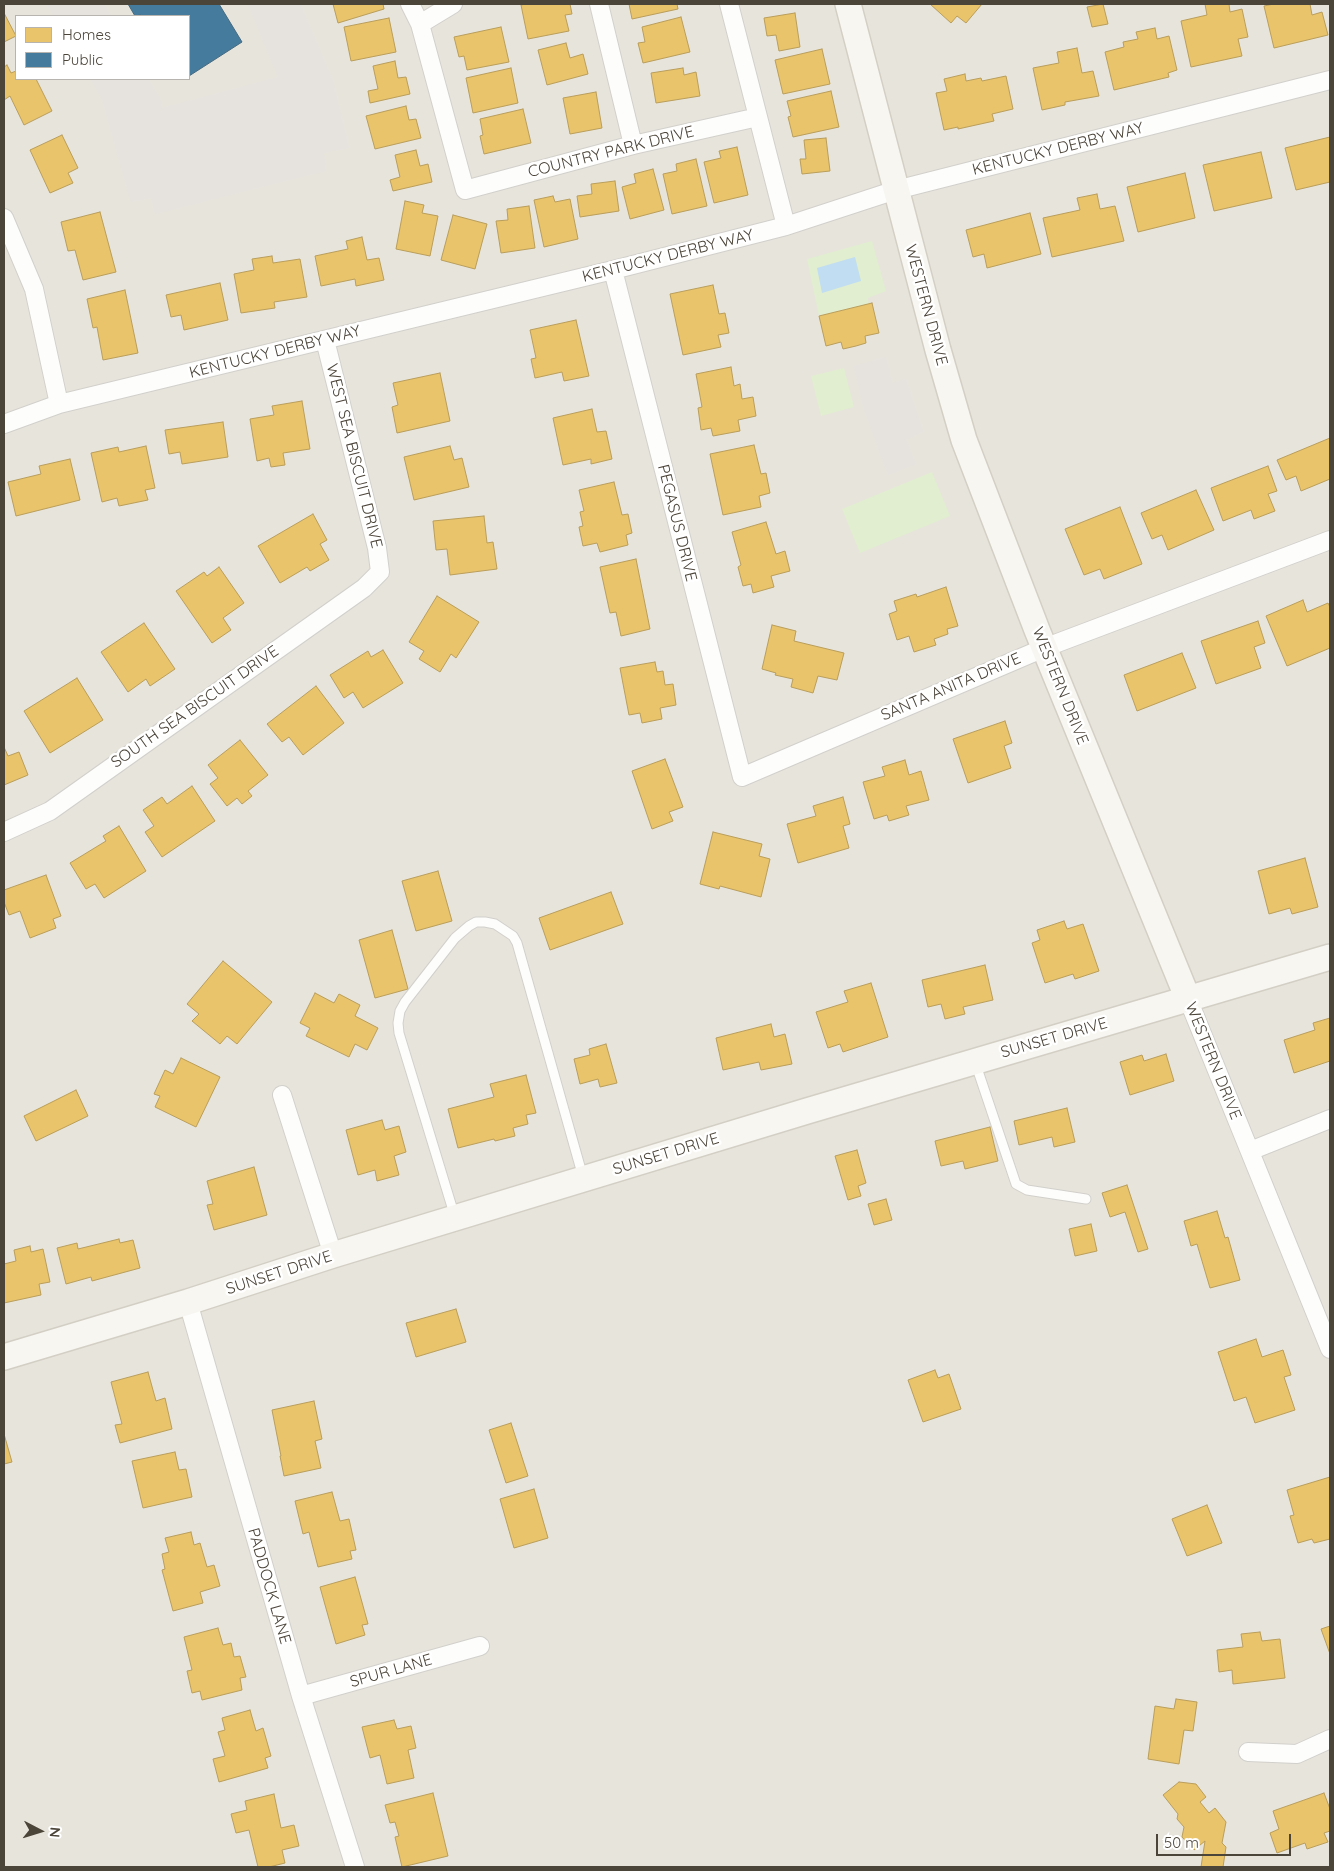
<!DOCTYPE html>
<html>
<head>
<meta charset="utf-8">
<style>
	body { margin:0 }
	#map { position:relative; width:1334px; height:1871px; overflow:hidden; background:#f4f2ee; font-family:Quicksand,sans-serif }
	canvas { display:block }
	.frame { position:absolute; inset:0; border:5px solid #4b4439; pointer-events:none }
	.legend { position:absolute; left:15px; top:15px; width:175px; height:65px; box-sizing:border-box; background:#fff; border:1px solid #b7b4b0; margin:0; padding:6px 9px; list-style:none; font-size:15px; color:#4b4439 }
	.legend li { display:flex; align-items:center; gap:10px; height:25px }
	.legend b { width:25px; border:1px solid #b7b4b0 }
	.north { position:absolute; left:15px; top:1806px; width:50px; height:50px; -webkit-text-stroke:4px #fff; paint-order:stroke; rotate:95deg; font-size:14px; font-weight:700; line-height:20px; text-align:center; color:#4b4439 }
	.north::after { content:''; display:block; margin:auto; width:18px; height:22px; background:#4b4439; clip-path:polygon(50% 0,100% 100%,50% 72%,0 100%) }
	.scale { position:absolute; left:1156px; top:1834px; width:135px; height:22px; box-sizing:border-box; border:2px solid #4b4439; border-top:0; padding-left:6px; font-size:15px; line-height:18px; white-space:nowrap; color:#4b4439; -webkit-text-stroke:4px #fff; paint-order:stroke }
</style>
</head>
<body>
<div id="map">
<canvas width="1334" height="1871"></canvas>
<div class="frame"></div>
<ul class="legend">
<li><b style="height:14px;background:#e9c46a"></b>Homes</li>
<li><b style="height:14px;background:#457b9d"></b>Public</li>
</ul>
<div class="north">N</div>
<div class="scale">50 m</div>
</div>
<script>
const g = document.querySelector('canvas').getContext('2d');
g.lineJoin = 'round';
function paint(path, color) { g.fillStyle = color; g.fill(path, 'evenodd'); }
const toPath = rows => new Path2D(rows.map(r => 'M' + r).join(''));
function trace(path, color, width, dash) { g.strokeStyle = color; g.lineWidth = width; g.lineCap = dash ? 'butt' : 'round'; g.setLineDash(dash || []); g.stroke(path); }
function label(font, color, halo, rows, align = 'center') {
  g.font = font + ' Quicksand,sans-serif'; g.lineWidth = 5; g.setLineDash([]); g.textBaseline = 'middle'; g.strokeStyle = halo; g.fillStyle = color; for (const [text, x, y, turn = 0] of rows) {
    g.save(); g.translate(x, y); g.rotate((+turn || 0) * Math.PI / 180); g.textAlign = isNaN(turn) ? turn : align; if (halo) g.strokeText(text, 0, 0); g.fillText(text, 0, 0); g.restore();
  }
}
paint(toPath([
	[4,4,1330,4,1330,1867,4,1867],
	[16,16,189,16,189,79,16,79]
]), '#e7e4dc');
paint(toPath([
	[872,241,886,291,868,298,869,304,819,316,807,259],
	[844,368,854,407,821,416,811,376],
	[932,472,950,516,860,553,842,509]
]), '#e1eecf');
paint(toPath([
	[47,4,104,4,111,16,54,16],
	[248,4,300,4,333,81,349,148,324,153,326,171,155,214,151,198,131,202,102,99,91,79,148,79,161,101,162,108,278,77],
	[886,357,892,383,906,379,923,432,906,440,916,464,888,475,863,406,854,366]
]), '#e6e3df');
paint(toPath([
	[855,257,861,281,822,293,817,268]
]), '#c0ddf1');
const homes = toPath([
	[333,4,383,4,384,9,338,23,333,4],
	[526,4,570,4,572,14,565,15,569,31,528,39,521,5,526,4],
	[629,4,677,4,678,9,632,19,629,4],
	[930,4,982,4,966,23,957,16,951,23,930,4],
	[1103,4,1108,24,1092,27,1087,7,1103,4],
	[1205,4,1229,4,1230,12,1242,9,1248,37,1238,39,1242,56,1191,67,1181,21,1207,15,1205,4],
	[1274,4,1310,4,1312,15,1322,12,1328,35,1274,48,1264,6,1274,4],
	[4,13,16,36,4,42,4,13],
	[795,13,800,47,779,51,776,35,767,36,764,18,795,13],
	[681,17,690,52,643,63,638,43,645,42,642,27,681,17],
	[389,18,396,52,351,61,344,27,389,18],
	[501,27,509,62,467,70,464,56,459,57,454,37,501,27],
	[1155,28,1157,39,1169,36,1177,70,1168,73,1169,77,1114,90,1105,52,1124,47,1123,42,1138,39,1136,32,1155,28],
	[566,43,570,58,583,54,588,74,547,85,538,50,566,43],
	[1077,48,1082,73,1093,71,1099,96,1065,102,1065,105,1042,110,1033,68,1059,63,1057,52,1077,48],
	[822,49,830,84,783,94,775,60,822,49],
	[395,61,398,78,406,77,410,94,370,103,368,91,378,89,373,66,395,61],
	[7,65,11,73,16,71,16,79,36,79,52,111,24,125,10,96,4,100,4,67,7,65],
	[511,68,518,103,473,113,466,78,511,68],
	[683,68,684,75,696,72,700,96,656,103,651,73,683,68],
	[965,74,966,81,981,78,982,81,1006,76,1013,109,992,114,994,121,958,129,958,127,944,130,936,93,947,91,944,79,965,74],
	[831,91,839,127,793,137,788,117,791,116,787,101,831,91],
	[596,92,602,128,570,134,563,98,596,92],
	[406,106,409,120,416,119,421,138,375,149,366,116,406,106],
	[523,109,531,143,484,154,480,136,483,135,480,119,523,109],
	[62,135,78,168,68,173,73,183,50,193,30,150,62,135],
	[1330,137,1330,182,1296,190,1285,148,1330,137],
	[826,138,830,171,802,174,800,159,806,159,804,140,826,138],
	[737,147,748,195,714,203,704,162,721,158,719,151,737,147],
	[416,150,420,166,428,164,432,182,393,191,390,180,400,177,395,155,416,150],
	[1261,152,1272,198,1214,211,1203,165,1261,152],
	[696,159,707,206,672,214,663,174,677,171,676,164,696,159],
	[653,169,664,210,630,219,622,187,636,183,634,174,653,169],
	[1185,173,1195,218,1138,232,1127,187,1185,173],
	[615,181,619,211,580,217,577,196,592,194,591,184,615,181],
	[1097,194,1100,209,1115,206,1124,241,1052,257,1043,218,1080,210,1077,198,1097,194],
	[553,196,555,202,570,199,578,239,544,247,534,200,553,196],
	[405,201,424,205,422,213,438,216,430,256,396,249,405,201],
	[529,206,535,248,501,253,496,221,508,220,507,209,529,206],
	[100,212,116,272,83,280,75,250,68,251,61,222,100,212],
	[1030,213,1041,254,987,268,984,254,973,257,966,230,1030,213],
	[453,215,487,224,475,269,441,260,453,215],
	[362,237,367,260,379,258,384,280,356,286,355,279,321,286,315,256,348,249,346,241,362,237],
	[272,256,273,263,300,259,307,297,274,302,275,308,241,313,234,274,254,270,252,259,272,256],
	[220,283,228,320,184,330,181,315,171,317,166,295,220,283],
	[713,285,719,314,725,313,729,333,718,335,721,347,683,355,670,294,713,285],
	[125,290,138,353,103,360,97,327,93,328,87,299,125,290],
	[872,303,879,333,865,336,866,343,856,346,843,349,841,342,826,346,819,316,872,303],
	[576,320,589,376,564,381,562,372,535,378,531,359,536,358,530,330,576,320],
	[731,367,734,386,740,384,742,399,753,397,756,416,738,420,740,431,713,436,711,428,701,430,698,408,702,407,696,374,731,367],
	[440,373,450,421,397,433,392,407,398,405,393,383,440,373],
	[302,401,310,449,283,453,285,465,271,467,269,458,257,461,250,419,274,415,272,406,302,401],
	[592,409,597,432,606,431,612,459,591,464,591,459,563,465,553,418,592,409],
	[223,422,228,457,182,464,180,452,169,454,165,430,223,422],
	[1330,438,1330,479,1301,491,1296,476,1286,480,1277,460,1330,438],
	[754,445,761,474,766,473,770,493,759,496,761,507,723,515,710,454,754,445],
	[146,446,155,488,145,490,148,500,119,506,117,498,102,502,91,453,118,447,119,452,146,446],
	[450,446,454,460,462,458,469,487,414,500,404,457,450,446],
	[70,459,80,500,16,516,8,482,41,474,39,466,70,459],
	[1268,466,1277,491,1268,494,1275,511,1254,519,1251,510,1223,521,1211,488,1268,466],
	[614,482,622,515,628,514,632,533,626,535,628,545,600,552,597,543,583,546,579,527,583,526,580,512,584,511,579,490,614,482],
	[1196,490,1214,530,1168,550,1162,535,1152,539,1141,513,1196,490],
	[1120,507,1142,564,1104,579,1100,569,1084,575,1065,529,1120,507],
	[313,514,327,540,320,544,329,560,310,571,307,567,280,583,258,546,313,514],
	[484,516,487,543,493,542,497,569,450,575,447,549,436,550,433,521,484,516],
	[766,522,776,554,785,551,790,571,771,576,774,587,753,593,751,584,743,586,738,567,741,565,732,532,766,522],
	[636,559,650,629,621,636,616,612,610,613,600,567,636,559],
	[219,567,244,603,223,618,231,630,212,643,176,591,204,572,207,576,219,567],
	[946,587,958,626,947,629,948,634,934,639,936,645,914,652,909,636,897,640,889,614,897,611,894,601,916,594,917,597,946,587],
	[437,596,479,622,456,658,451,654,440,672,419,659,424,651,409,642,437,596],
	[1303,600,1307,612,1328,603,1330,607,1330,648,1287,666,1266,616,1303,600],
	[1258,621,1265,643,1254,647,1261,668,1216,684,1201,641,1258,621],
	[144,623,175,669,150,686,146,679,128,692,101,652,144,623],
	[772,625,796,631,794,641,844,653,837,680,818,676,813,693,791,687,793,679,775,675,776,673,762,669,772,625],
	[383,650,403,683,363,708,353,692,344,698,330,675,368,651,371,657,383,650],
	[1182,653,1196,688,1137,711,1124,675,1182,653],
	[655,662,657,672,663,671,665,685,673,684,676,705,660,708,662,719,642,723,640,713,629,715,620,668,655,662],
	[77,678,103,720,50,753,24,711,77,678],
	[316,686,344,723,303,755,289,737,282,742,267,724,316,686],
	[1005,721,1012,743,1004,746,1011,768,968,783,953,739,1005,721],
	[240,740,268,775,248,791,252,796,242,804,237,798,227,806,210,784,218,778,208,765,240,740],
	[4,747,8,756,19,752,28,775,4,785,4,747],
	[665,759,683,807,669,812,673,821,652,829,632,771,665,759],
	[905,760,909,775,921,771,929,800,906,806,909,815,889,821,887,815,874,819,863,782,885,776,882,767,905,760],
	[192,786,215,821,162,857,145,832,154,826,143,810,162,797,167,804,192,786],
	[843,797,850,824,843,826,849,848,798,863,787,824,816,816,813,806,843,797],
	[119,826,146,871,104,898,95,884,86,889,70,863,106,841,103,836,119,826],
	[713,832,762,844,759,856,770,859,761,897,720,886,719,889,700,884,713,832],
	[1305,858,1318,907,1292,914,1290,908,1269,914,1258,871,1305,858],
	[438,871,452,921,416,931,402,881,438,871],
	[46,875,61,916,53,919,56,928,30,938,20,911,9,915,4,902,4,890,46,875],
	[611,892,623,924,550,950,539,918,611,892],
	[1064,921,1067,929,1083,924,1099,971,1075,979,1073,974,1045,983,1032,943,1040,940,1037,930,1064,921],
	[392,930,408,989,375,998,359,940,392,930],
	[223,961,272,1002,237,1044,227,1036,220,1044,192,1021,199,1014,187,1004,223,961],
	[985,965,993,1000,963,1007,965,1014,945,1019,941,1004,928,1007,922,980,985,965],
	[871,983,888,1037,843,1052,840,1044,828,1048,816,1012,848,1002,844,991,871,983],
	[315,993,334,1003,339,994,360,1005,355,1016,378,1028,367,1050,355,1044,349,1057,306,1036,310,1028,300,1023,315,993],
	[1330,1018,1330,1061,1294,1073,1284,1040,1315,1030,1313,1023,1330,1018],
	[771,1024,774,1037,785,1034,792,1064,761,1070,759,1062,723,1070,716,1038,771,1024],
	[606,1044,617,1083,600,1087,598,1079,580,1084,574,1059,590,1055,589,1049,606,1044],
	[1166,1054,1174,1081,1130,1095,1120,1062,1142,1055,1144,1061,1166,1054],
	[181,1058,220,1077,196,1127,155,1107,160,1096,154,1094,165,1070,173,1074,181,1058],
	[526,1075,536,1113,526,1115,528,1124,513,1128,515,1136,495,1141,494,1139,458,1148,448,1109,494,1097,490,1084,526,1075],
	[76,1090,88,1116,36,1141,24,1116,76,1090],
	[1067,1108,1075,1142,1054,1147,1052,1137,1019,1145,1014,1121,1067,1108],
	[382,1120,385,1130,399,1126,406,1152,394,1156,399,1175,377,1181,375,1170,358,1175,346,1130,382,1120],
	[990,1127,998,1161,965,1169,963,1161,941,1166,935,1141,990,1127],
	[857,1150,866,1183,858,1186,861,1196,848,1200,835,1156,857,1150],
	[254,1167,267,1215,214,1230,207,1205,213,1204,207,1181,254,1167],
	[1127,1185,1148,1249,1138,1252,1125,1212,1110,1217,1102,1193,1127,1185],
	[886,1199,892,1220,874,1225,868,1204,886,1199],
	[1217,1211,1225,1238,1228,1237,1240,1280,1210,1288,1197,1244,1191,1246,1184,1221,1217,1211],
	[1091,1224,1097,1251,1075,1256,1069,1229,1091,1224],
	[119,1239,120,1243,133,1240,140,1268,92,1281,91,1277,66,1284,57,1248,77,1243,78,1249,119,1239],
	[30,1246,31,1252,43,1249,50,1282,39,1284,41,1295,4,1303,4,1264,16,1261,14,1250,30,1246],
	[456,1309,466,1342,416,1357,406,1323,456,1309],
	[1256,1339,1262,1357,1283,1350,1291,1375,1284,1377,1295,1410,1255,1423,1246,1397,1234,1401,1218,1352,1256,1339],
	[935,1370,938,1378,949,1374,961,1409,923,1422,908,1380,935,1370],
	[148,1372,156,1401,165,1398,172,1429,120,1443,115,1425,122,1424,111,1382,148,1372],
	[314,1401,322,1439,315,1441,321,1468,284,1476,280,1456,281,1456,272,1410,314,1401],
	[511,1423,528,1476,506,1483,489,1430,511,1423],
	[4,1434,12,1462,4,1464,4,1434],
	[175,1452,179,1470,186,1469,192,1497,143,1508,132,1461,175,1452],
	[1330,1477,1330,1539,1314,1543,1312,1539,1298,1543,1290,1516,1294,1515,1287,1490,1330,1477],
	[534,1489,548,1538,514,1548,500,1499,534,1489],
	[332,1492,340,1521,349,1519,356,1550,350,1551,352,1559,318,1567,309,1532,303,1534,295,1501,332,1492],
	[1207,1505,1222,1543,1187,1556,1172,1519,1207,1505],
	[191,1532,194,1545,200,1543,207,1567,214,1565,220,1586,200,1592,203,1603,173,1611,162,1570,165,1569,162,1554,169,1552,165,1538,191,1532],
	[355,1577,368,1624,362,1625,365,1635,336,1644,320,1587,355,1577],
	[1330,1626,1330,1654,1321,1629,1330,1626],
	[218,1628,223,1645,231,1643,234,1657,240,1656,246,1677,240,1678,242,1690,202,1700,200,1691,192,1693,187,1671,192,1670,184,1637,218,1628],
	[1260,1632,1262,1641,1280,1639,1285,1678,1233,1684,1232,1670,1219,1672,1217,1650,1243,1647,1241,1634,1260,1632],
	[1176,1699,1197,1702,1193,1731,1184,1730,1179,1764,1148,1759,1155,1706,1174,1709,1176,1699],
	[250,1710,256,1731,263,1728,271,1756,265,1758,268,1768,219,1782,213,1759,225,1756,218,1732,225,1730,222,1718,250,1710],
	[394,1720,397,1729,411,1726,416,1748,408,1750,414,1778,387,1784,380,1755,370,1758,362,1727,394,1720],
	[1179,1782,1196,1784,1206,1797,1200,1802,1209,1813,1215,1808,1226,1822,1222,1843,1226,1847,1223,1867,1201,1867,1205,1841,1194,1850,1182,1837,1184,1827,1177,1819,1178,1814,1163,1795,1179,1782],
	[433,1793,448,1856,402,1867,395,1837,399,1836,395,1822,390,1823,385,1805,433,1793],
	[1324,1793,1330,1809,1330,1831,1324,1833,1328,1842,1307,1849,1305,1843,1277,1853,1270,1833,1279,1829,1273,1811,1324,1793],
	[274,1794,281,1828,294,1825,299,1846,282,1850,285,1863,269,1867,258,1867,249,1830,236,1833,231,1814,247,1810,245,1801,274,1794]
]);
paint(homes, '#e9c46a');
trace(homes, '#ba9e5b', 1);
const public = toPath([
	[128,4,219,4,242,42,189,76,189,16,142,16,141,15,135,16,128,4]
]);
paint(public, '#457b9d');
trace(public, '#476a7f', 1);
const lane = toPath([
	[975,1062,1016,1184,1027,1190,1086,1199],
	[455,1217,399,1033,398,1023,400,1011,405,1002,455,938,469,926,476,922,485,922,495,924,513,936,517,943,583,1177]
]);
const street = toPath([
	[410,4,420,24,465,190,633,145,758,117],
	[599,4,633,145],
	[729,4,786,226],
	[420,24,453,4],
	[4,218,34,289,59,404],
	[613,270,742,777,1044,648,1330,540],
	[4,424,59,404,613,270,786,226,896,190,1330,80],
	[4,832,50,811,364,588,380,572,377,548,325,340],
	[1188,999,1330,1349],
	[282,1095,333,1255],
	[1250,1151,1330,1119],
	[188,1302,301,1696,355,1867],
	[301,1696,480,1646],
	[1248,1752,1297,1754,1330,1739]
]);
const secondary = toPath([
	[848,4,938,350,964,440,1037,630,1188,999],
	[4,1357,188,1302,333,1255,807,1111,1330,957]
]);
trace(lane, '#d2d0cb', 11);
trace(street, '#d2d0cb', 20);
trace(secondary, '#d3cfc5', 28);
trace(lane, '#fdfdfc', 9);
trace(street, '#fdfdfc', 18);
trace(secondary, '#f7f6f1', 25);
label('16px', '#4b4439', '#fff', [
	["KENTUCKY DERBY WAY",1058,149,-14],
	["COUNTRY PARK DRIVE",611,152,-14],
	["KENTUCKY DERBY WAY",668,256,-14],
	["WESTERN DRIVE",926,305,75],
	["KENTUCKY DERBY WAY",275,352,-14],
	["WEST SEA BISCUIT DRIVE",354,456,76],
	["PEGASUS DRIVE",677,523,76],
	["WESTERN DRIVE",1060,686,68],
	["SANTA ANITA DRIVE",951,687,-23],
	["SOUTH SEA BISCUIT DRIVE",195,707,-35],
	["SUNSET DRIVE",1054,1038,-16],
	["WESTERN DRIVE",1213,1061,68],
	["SUNSET DRIVE",666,1154,-17],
	["SUNSET DRIVE",279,1273,-18],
	["PADDOCK LANE",269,1586,74],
	["SPUR LANE",391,1671,-16]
]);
</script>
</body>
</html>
